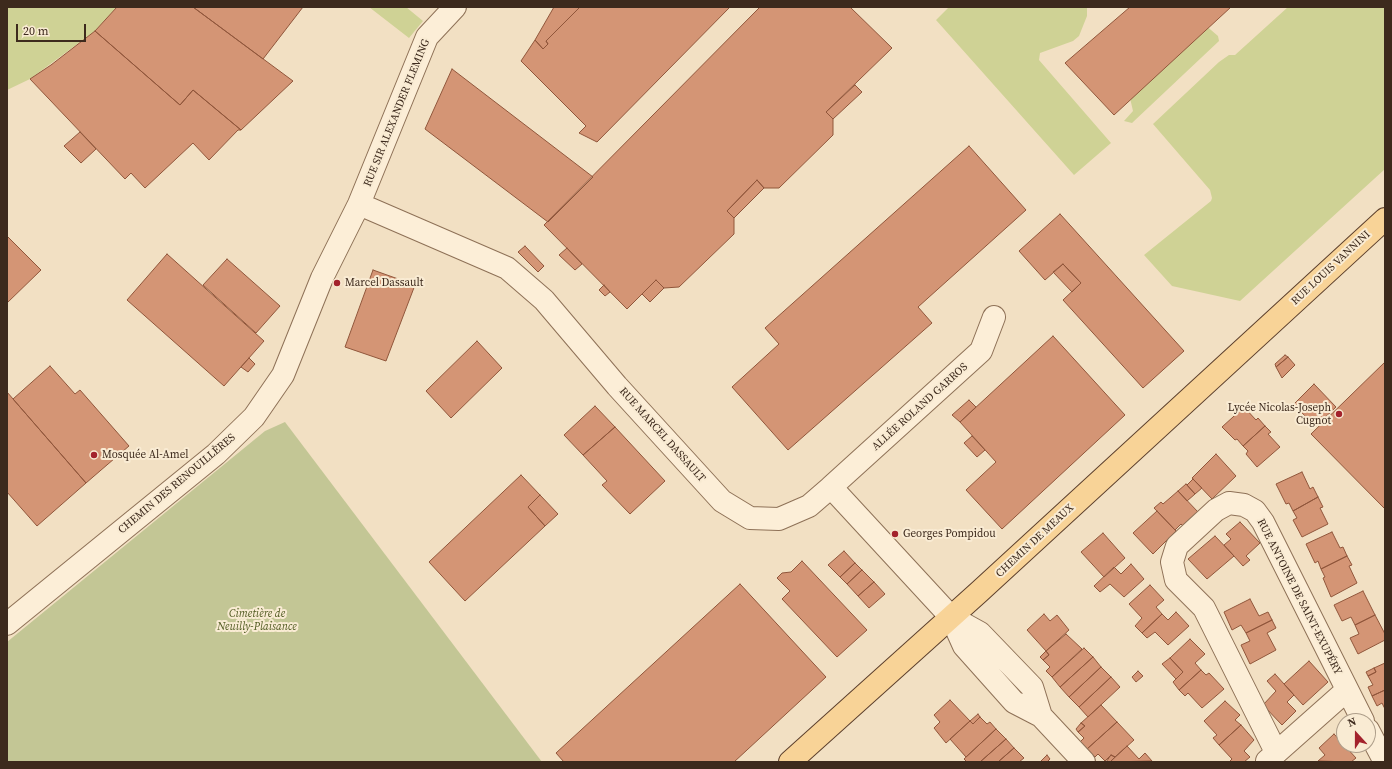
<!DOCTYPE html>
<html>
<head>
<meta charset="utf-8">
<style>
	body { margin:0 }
	#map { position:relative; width:1392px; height:769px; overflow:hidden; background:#f2e0c3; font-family:"Source Serif 4",serif }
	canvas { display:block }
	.frame { position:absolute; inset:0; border:8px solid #3d2a1d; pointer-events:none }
	.north { position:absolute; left:1336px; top:713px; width:40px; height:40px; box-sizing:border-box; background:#f9ebd3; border:1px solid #ae9e8a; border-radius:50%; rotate:339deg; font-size:11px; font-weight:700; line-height:16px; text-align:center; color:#3d2a1d }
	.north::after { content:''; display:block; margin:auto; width:14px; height:18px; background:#a3222c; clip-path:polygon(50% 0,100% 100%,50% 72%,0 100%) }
	.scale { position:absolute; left:16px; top:24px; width:70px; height:18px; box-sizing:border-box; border:2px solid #3d2a1d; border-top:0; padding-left:5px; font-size:12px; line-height:14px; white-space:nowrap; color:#3d2a1d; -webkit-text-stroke:3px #f9ebd3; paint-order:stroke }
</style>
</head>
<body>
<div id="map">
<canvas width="1392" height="769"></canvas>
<div class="frame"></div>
<div class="north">N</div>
<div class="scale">20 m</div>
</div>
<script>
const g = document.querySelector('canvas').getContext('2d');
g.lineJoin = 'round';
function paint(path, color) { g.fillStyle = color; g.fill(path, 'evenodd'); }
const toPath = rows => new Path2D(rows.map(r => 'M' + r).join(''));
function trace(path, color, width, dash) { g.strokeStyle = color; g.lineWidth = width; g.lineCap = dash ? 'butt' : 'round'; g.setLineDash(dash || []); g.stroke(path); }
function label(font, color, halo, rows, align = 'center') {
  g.font = font + ' "Source Serif 4",serif'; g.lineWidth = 4; g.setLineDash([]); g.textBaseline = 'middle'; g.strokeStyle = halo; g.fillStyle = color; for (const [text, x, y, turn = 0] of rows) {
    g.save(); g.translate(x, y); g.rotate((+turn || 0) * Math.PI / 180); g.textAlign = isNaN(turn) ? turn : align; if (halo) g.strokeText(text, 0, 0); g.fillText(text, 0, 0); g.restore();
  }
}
paint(toPath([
	[7,7,117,7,95,31,30,79,7,90],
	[369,7,406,7,423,21,409,38],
	[949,7,1087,7,1087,16,1079,36,1073,41,1040,53,1039,60,1111,143,1074,175,936,20],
	[1288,7,1385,7,1385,169,1240,301,1172,286,1144,255,1211,201,1212,198,1210,190,1153,124,1219,62,1229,55,1235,55],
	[1197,18,1218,36,1219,41,1132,123,1124,121,1133,111,1126,81]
]), '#cfd295');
paint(toPath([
	[285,422,542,762,7,762,7,642,265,431]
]), '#c3c695');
const building = toPath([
	[117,7,193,7,293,81,241,130,193,90,180,105,95,31,117,7],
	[193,7,303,7,263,59,193,7],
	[554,7,580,7,546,41,548,44,543,49,535,40,554,7],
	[580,7,730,7,597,142,579,133,586,126,521,61,535,40,543,49,548,44,546,41,580,7],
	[760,7,850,7,892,48,826,112,833,119,833,135,779,188,764,188,757,180,727,211,734,218,734,234,679,287,664,288,656,280,627,309,544,225,760,7],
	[1130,7,1231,7,1114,115,1065,63,1130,7],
	[95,31,180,105,193,90,241,130,238,130,209,160,193,143,145,188,131,173,125,179,30,79,51,65,95,31],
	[452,69,593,177,548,222,425,129,452,69],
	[855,85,862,92,833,119,826,112,855,85],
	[80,132,96,149,81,163,64,146,80,132],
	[969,146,1026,210,918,307,932,323,788,450,732,387,779,344,765,328,969,146],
	[757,180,764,188,734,218,727,211,757,180],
	[1060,214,1184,351,1143,388,1063,300,1081,283,1063,264,1045,280,1019,251,1060,214],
	[7,236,41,270,7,303,7,236],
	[525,246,544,266,538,272,518,252,525,246],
	[567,248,582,264,575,270,559,255,567,248],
	[167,254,264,341,224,386,127,300,167,254],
	[227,259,280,306,256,333,203,285,227,259],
	[1063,264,1081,283,1072,292,1053,272,1063,264],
	[373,270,415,285,386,361,345,347,373,270],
	[656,280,664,288,650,302,642,294,656,280],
	[604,285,610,292,605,296,599,290,604,285],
	[1053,336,1125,415,1002,529,966,490,996,462,960,422,1053,336],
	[477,341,502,368,451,418,426,391,477,341],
	[1285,355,1288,357,1276,367,1275,364,1285,355],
	[1288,357,1295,365,1282,378,1276,367,1288,357],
	[249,358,255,364,248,372,241,367,249,358],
	[1385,362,1385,509,1311,434,1385,362],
	[50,366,75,394,80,390,129,446,86,483,13,399,50,366],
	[1314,384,1336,407,1315,427,1294,404,1314,384],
	[7,392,86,483,37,526,7,492,7,392],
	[969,400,976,407,960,422,952,415,969,400],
	[595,406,615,427,583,455,564,435,595,406],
	[1244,407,1256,420,1258,418,1265,426,1243,446,1237,439,1235,440,1222,427,1244,407],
	[1265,426,1271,432,1268,434,1280,447,1257,467,1246,454,1248,451,1243,446,1265,426],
	[615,427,665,481,630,514,602,485,607,481,583,455,615,427],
	[972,436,985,450,977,457,964,443,972,436],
	[1216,454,1236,476,1212,499,1192,478,1216,454],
	[1302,472,1310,489,1313,487,1318,497,1293,511,1289,503,1286,504,1276,484,1302,472],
	[521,475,540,495,528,507,545,526,465,601,429,562,521,475],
	[1193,479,1202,488,1195,494,1187,485,1193,479],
	[1186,484,1195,494,1187,501,1178,491,1186,484],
	[1178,491,1198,512,1183,526,1181,524,1175,530,1154,508,1161,502,1163,504,1178,491],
	[540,495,558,514,545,526,528,507,540,495],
	[1318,497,1323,507,1320,508,1328,524,1302,537,1293,520,1297,518,1293,511,1318,497],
	[1157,511,1176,531,1153,554,1133,533,1157,511],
	[1240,522,1260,543,1246,556,1250,560,1243,566,1224,545,1231,539,1226,534,1240,522],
	[1332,532,1340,548,1343,547,1347,556,1321,569,1318,561,1315,563,1306,544,1332,532],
	[1103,533,1125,558,1104,577,1081,552,1103,533],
	[1215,536,1234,556,1207,579,1188,559,1215,536],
	[844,551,855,563,840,577,828,565,844,551],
	[1347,556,1352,565,1349,566,1357,583,1331,597,1323,578,1325,577,1321,569,1347,556],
	[802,561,867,630,837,657,782,599,790,591,777,578,782,573,791,572,802,561],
	[855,563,862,570,847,584,840,577,855,563],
	[1131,564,1144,579,1124,597,1110,584,1100,592,1094,586,1114,567,1121,574,1131,564],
	[862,570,874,582,858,596,847,584,862,570],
	[874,582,885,594,869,608,858,596,874,582],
	[740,584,826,677,734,762,564,762,556,753,740,584],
	[1150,585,1164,600,1156,607,1162,614,1142,633,1135,626,1142,618,1129,604,1150,585],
	[1363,591,1375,615,1355,625,1351,617,1342,621,1334,605,1363,591],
	[1250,599,1259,616,1268,612,1272,620,1246,633,1241,625,1232,630,1224,612,1250,599],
	[1176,612,1189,626,1168,645,1155,632,1147,638,1142,633,1162,614,1168,620,1176,612],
	[1044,614,1050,621,1057,615,1069,630,1046,651,1027,630,1044,614],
	[1375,615,1385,634,1385,640,1358,654,1350,638,1359,634,1355,625,1375,615],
	[1272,620,1276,628,1267,633,1276,650,1250,664,1241,645,1250,641,1246,633,1272,620],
	[1066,634,1082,649,1052,677,1046,671,1050,667,1043,660,1049,655,1046,651,1066,634],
	[1190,639,1205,654,1195,663,1201,670,1179,690,1173,682,1183,672,1170,658,1190,639],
	[1084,648,1093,657,1060,687,1052,677,1084,648],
	[1046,651,1049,655,1043,660,1040,657,1046,651],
	[1093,657,1101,667,1069,697,1060,687,1093,657],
	[1170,658,1183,672,1176,679,1162,664,1170,658],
	[1309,661,1328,682,1303,705,1284,684,1309,661],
	[1385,663,1385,690,1372,696,1368,687,1373,685,1368,676,1376,672,1374,668,1385,663],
	[1101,667,1111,677,1079,707,1069,697,1101,667],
	[1374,668,1376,672,1368,676,1366,672,1374,668],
	[1201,670,1206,675,1209,673,1224,689,1202,708,1188,693,1185,696,1179,690,1201,670],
	[1138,671,1143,676,1136,682,1132,677,1138,671],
	[1275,674,1294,695,1287,702,1296,711,1282,725,1263,705,1276,691,1267,681,1275,674],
	[1111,677,1120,687,1088,717,1079,707,1111,677],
	[1385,690,1385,709,1382,703,1377,706,1372,696,1385,690],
	[950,700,970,721,946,743,934,728,940,722,934,715,950,700],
	[1225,701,1240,715,1235,720,1241,725,1219,745,1213,738,1217,735,1204,721,1225,701],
	[1101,705,1117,722,1087,749,1080,742,1084,738,1078,732,1085,726,1081,723,1101,705],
	[978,714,980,717,973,724,970,721,978,714],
	[980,717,987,724,990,722,996,729,966,757,950,739,970,721,973,724,980,717],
	[1117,722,1134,740,1115,757,1111,755,1105,761,1098,754,1095,757,1087,749,1117,722],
	[1081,723,1085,726,1078,732,1076,729,1081,723],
	[1241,725,1254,740,1244,751,1250,757,1244,762,1229,762,1232,759,1219,745,1241,725],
	[996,729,1006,739,980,762,967,762,964,759,996,729],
	[1334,734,1356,758,1351,762,1318,761,1325,755,1319,748,1334,734],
	[1006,739,1014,748,998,762,980,762,1006,739],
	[1127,746,1139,759,1145,753,1152,761,1110,762,1127,746],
	[1014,748,1024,758,1019,762,998,762,1014,748],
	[1047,755,1050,759,1047,762,1040,762,1047,755],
	[1111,755,1115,757,1110,762,1106,762,1111,755]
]);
paint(building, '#d49575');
trace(building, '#90563b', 1);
const minor = toPath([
	[359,204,507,268,544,300,617,386,722,501,750,518,779,519,809,506,831,487,951,617,964,646,1014,702,1041,716,1084,762],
	[831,487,981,351,994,317],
	[951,617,980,633,1032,687,1041,716],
	[7,624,216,454,254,417,283,375,322,278,359,204,427,37,455,7],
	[1368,730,1385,762],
	[1276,752,1204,608,1176,580,1172,562,1177,546,1216,510,1229,503,1244,505,1255,511,1263,522,1363,721],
	[1267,761,1347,690]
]);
const major = toPath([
	[790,762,979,592,1385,219]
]);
trace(minor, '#8e7157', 24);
trace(major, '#5c3f2c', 24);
trace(minor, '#fceed7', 22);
trace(major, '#f8d397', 22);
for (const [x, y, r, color] of [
	[337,283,4,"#a3222c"],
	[1339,414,4,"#a3222c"],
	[94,455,4,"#a3222c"],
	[895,534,4,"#a3222c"]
]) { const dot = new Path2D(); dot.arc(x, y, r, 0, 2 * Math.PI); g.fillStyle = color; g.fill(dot); trace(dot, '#f9ebd3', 1.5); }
label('11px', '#3d2a1d', '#f9ebd3', [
	["RUE SIR ALEXANDER FLEMING",397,113,-68],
	["RUE LOUIS VANNINI",1331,268,-43],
	["ALLÉE ROLAND GARROS",920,407,-42],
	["RUE MARCEL DASSAULT",662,435,48],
	["CHEMIN DES RENOUILLÈRES",177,484,-40],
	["CHEMIN DE MEAUX",1035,541,-43],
	["RUE ANTOINE DE SAINT-EXUPÉRY",1299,597,63]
]);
label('11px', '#3d2a1d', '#f9ebd3', [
	["Marcel Dassault",345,283],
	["Lycée Nicolas-Joseph",1331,408,"right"],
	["Cugnot",1331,421,"right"],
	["Mosquée Al-Amel",102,455],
	["Georges Pompidou",903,534]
], 'left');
label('italic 11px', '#515b22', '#f9ebd3', [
	["Cimetière de",257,614],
	["Neuilly-Plaisance",257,627]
]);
</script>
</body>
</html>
